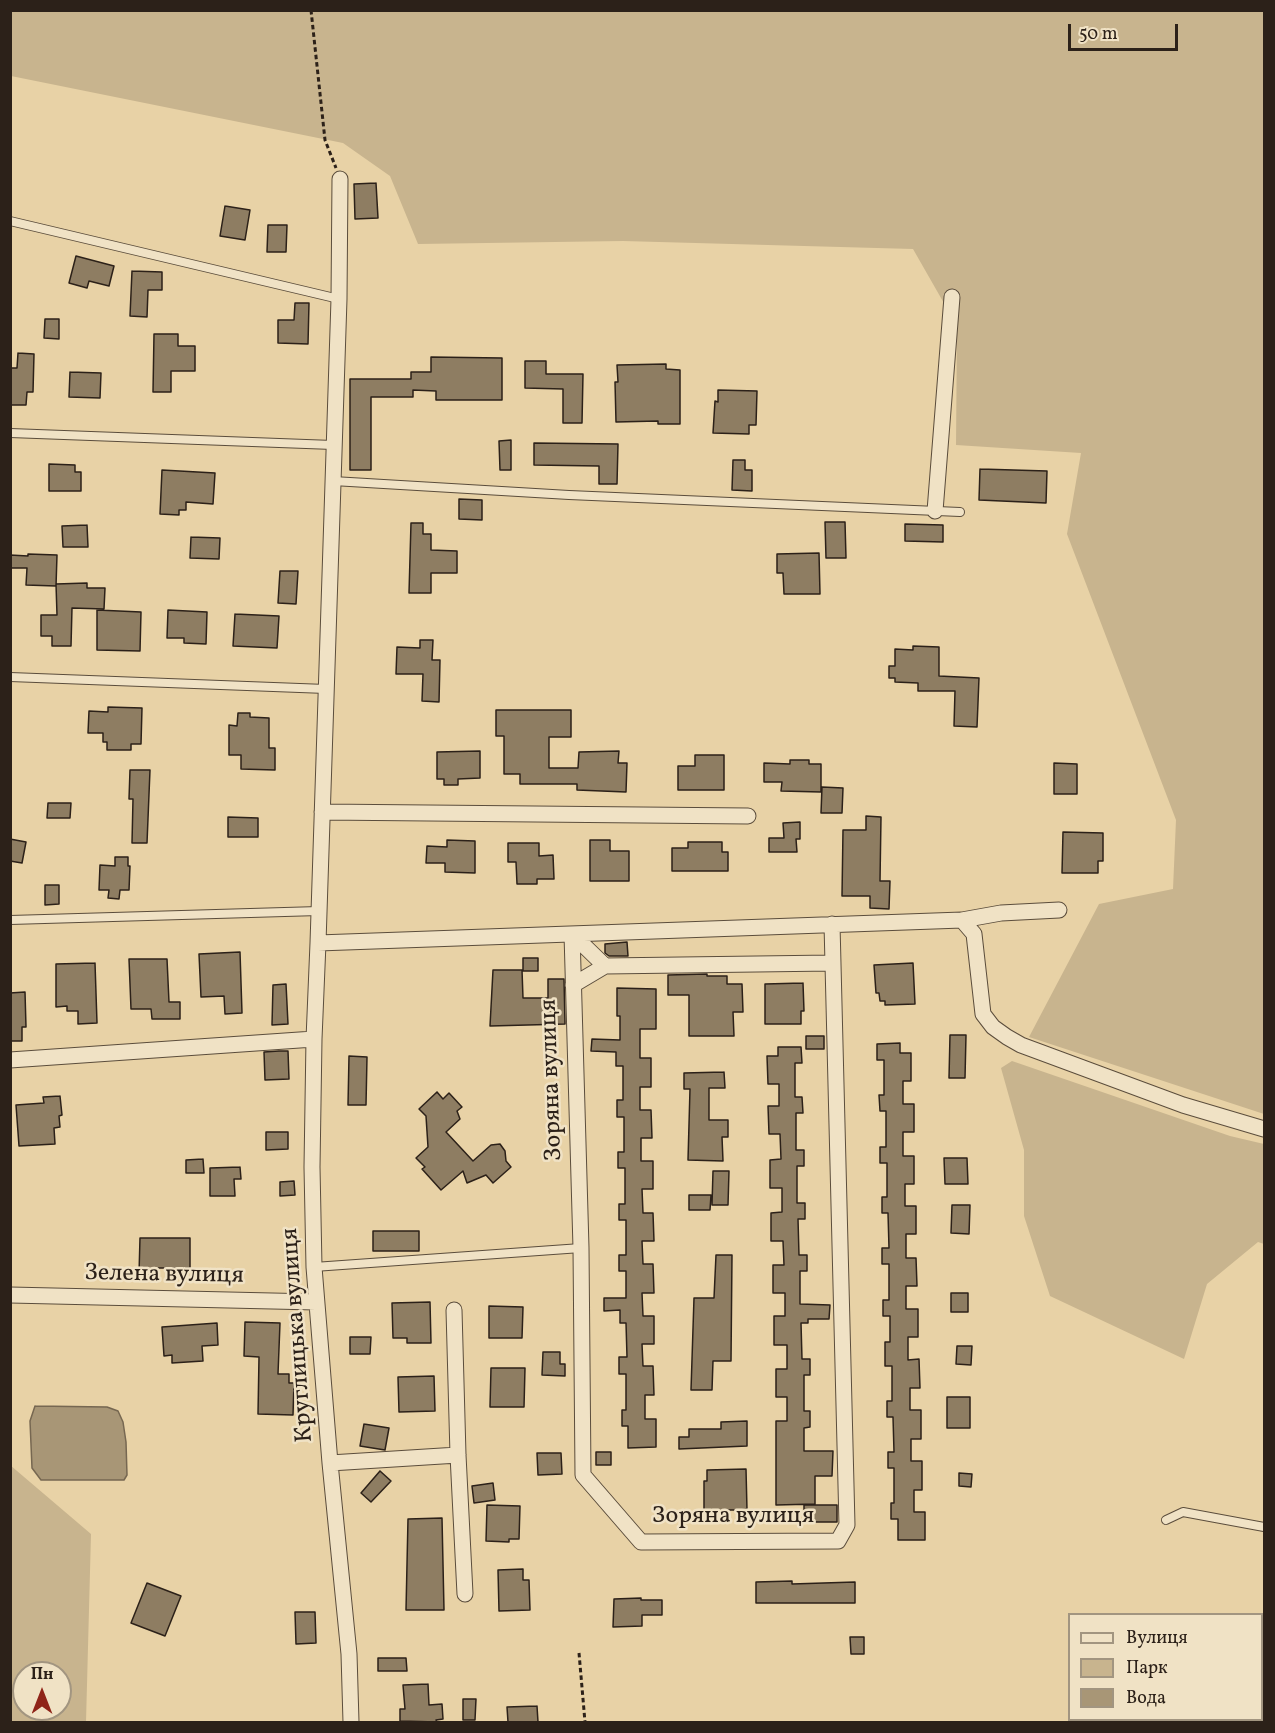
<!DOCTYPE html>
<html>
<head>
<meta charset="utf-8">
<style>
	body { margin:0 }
	#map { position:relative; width:1275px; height:1733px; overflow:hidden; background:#e8d2a6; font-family:Vollkorn,serif }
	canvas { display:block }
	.frame { position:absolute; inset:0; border:12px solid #2c2119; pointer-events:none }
	.legend { position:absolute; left:1068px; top:1613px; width:195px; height:108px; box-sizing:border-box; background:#f0e2c5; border:2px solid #a29580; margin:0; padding:8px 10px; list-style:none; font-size:18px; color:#2c2119 }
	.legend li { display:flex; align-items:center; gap:12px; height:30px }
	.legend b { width:30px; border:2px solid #a29580 }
	.north { position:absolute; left:12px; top:1661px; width:60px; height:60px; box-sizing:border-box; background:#f0e2c5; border:2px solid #a29580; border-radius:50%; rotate:0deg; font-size:16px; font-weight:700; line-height:24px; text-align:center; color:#2c2119 }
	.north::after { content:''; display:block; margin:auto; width:21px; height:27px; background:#8f2418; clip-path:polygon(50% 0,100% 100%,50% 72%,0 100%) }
	.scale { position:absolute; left:1068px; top:24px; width:110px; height:27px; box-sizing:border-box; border:3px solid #2c2119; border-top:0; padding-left:8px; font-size:18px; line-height:21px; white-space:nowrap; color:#2c2119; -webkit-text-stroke:4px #f0e2c5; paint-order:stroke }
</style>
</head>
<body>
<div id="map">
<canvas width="1275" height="1733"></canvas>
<div class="frame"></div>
<ul class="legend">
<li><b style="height:8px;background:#f0e2c5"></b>Вулиця</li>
<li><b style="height:16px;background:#c8b48e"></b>Парк</li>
<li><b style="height:16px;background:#a89676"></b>Вода</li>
</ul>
<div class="north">Пн</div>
<div class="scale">50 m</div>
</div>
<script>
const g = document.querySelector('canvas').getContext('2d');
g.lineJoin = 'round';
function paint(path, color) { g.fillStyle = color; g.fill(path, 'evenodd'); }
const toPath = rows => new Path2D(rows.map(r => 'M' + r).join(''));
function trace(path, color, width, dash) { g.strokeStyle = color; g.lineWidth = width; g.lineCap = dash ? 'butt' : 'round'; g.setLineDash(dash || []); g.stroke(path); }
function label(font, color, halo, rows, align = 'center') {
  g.font = font + ' Vollkorn,serif'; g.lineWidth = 5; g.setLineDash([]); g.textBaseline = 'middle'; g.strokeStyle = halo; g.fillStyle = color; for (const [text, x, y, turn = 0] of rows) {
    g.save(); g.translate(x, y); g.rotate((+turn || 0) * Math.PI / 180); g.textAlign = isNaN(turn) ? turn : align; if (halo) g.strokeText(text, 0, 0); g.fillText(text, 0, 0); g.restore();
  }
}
paint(toPath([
	[10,11,1264,11,1264,1114,1029,1037,1099,904,1173,889,1176,820,1067,534,1081,453,956,445,957,326,913,249,623,241,418,244,390,176,343,143,11,76],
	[1012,1061,1230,1136,1264,1144,1264,1244,1258,1242,1207,1284,1184,1359,1050,1296,1024,1216,1024,1150,1001,1068],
	[10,1465,91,1534,86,1722,11,1722],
	[24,1673,60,1673,60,1709,24,1709]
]), '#c8b48e');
const water = toPath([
	[35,1406,107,1407,118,1411,123,1422,126,1442,127,1475,124,1480,41,1480,32,1468,30,1421,35,1406]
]);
paint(water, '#a89676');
trace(water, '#766751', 1.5);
const building = toPath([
	[376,183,378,218,355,219,354,184,376,183],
	[225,206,250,210,245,240,220,236,225,206],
	[268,225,287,225,286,252,267,252,268,225],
	[76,256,114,266,109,286,89,281,87,288,69,283,76,256],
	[132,271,162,272,162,290,148,290,147,317,130,316,132,271],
	[295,303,309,303,308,344,278,343,278,320,294,320,295,303],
	[45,319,59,319,59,339,44,338,45,319],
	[154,334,178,334,178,346,195,346,195,371,171,371,171,392,153,392,154,334],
	[18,353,34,354,33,392,27,392,26,405,10,405,10,368,17,368,18,353],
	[431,357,502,358,502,400,436,400,436,391,413,390,413,397,371,397,371,470,350,470,350,379,411,379,411,372,431,372,431,357],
	[525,361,546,361,546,374,583,374,582,423,563,423,563,389,525,388,525,361],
	[666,364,666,369,680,370,680,424,658,424,658,421,616,422,615,382,618,382,617,365,666,364],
	[70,372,101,373,100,398,69,397,70,372],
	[718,390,757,391,756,425,749,425,749,434,713,433,715,401,718,402,718,390],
	[511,440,511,470,500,470,499,441,511,440],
	[534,443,618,444,617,484,599,484,599,466,534,465,534,443],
	[733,460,745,460,745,470,752,470,752,491,732,490,733,460],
	[49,464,75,465,75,472,81,472,81,491,49,491,49,464],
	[980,469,1047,471,1046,503,979,500,980,469],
	[162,470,215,473,213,504,186,502,186,510,179,510,179,515,160,514,162,470],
	[459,499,482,500,482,520,459,519,459,499],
	[825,522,845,522,846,558,826,558,825,522],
	[411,523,423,523,423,534,431,534,431,550,457,551,457,573,431,573,431,593,409,593,411,523],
	[905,524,943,525,943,542,905,541,905,524],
	[87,525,88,547,63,547,62,526,87,525],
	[191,537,220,538,219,559,190,558,191,537],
	[819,553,820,594,784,594,783,573,777,573,777,554,819,553],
	[28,554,57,555,56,586,26,585,27,568,10,568,10,555,28,556,28,554],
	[280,571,298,571,296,604,278,603,280,571],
	[87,583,87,588,105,588,104,609,72,608,71,646,52,646,52,636,41,636,41,615,57,615,56,584,87,583],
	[97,610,141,612,140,651,97,650,97,610],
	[168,610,207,612,206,644,184,643,184,638,167,638,168,610],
	[235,614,279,616,277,648,233,646,235,614],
	[420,640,433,640,432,660,440,660,439,702,422,701,423,674,396,674,397,647,420,648,420,640],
	[913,646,939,647,939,676,979,678,977,727,954,726,955,691,918,691,918,683,895,682,895,678,889,678,889,666,895,666,895,649,913,650,913,646],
	[108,707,142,708,141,744,131,744,131,750,107,750,107,742,103,742,103,733,88,733,89,711,108,712,108,707],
	[496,710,571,710,571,737,549,737,549,768,578,768,579,752,619,751,618,763,627,763,626,792,577,790,577,784,520,784,520,774,504,774,504,736,496,736,496,710],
	[238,713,250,713,250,717,269,718,269,748,275,748,275,770,241,769,241,755,229,755,229,725,237,726,238,713],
	[480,751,480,778,458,779,458,785,444,785,444,779,437,779,437,752,480,751],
	[695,755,724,755,724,790,678,790,678,766,695,766,695,755],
	[790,760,809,760,809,764,821,764,821,792,781,791,782,782,764,782,764,763,790,764,790,760],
	[1054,763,1077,764,1077,794,1054,794,1054,763],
	[130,770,150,770,147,843,132,843,133,799,129,799,130,770],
	[822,787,843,788,842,813,821,813,822,787],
	[48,803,71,803,70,818,47,818,48,803],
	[866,816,881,817,880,881,890,881,889,909,870,908,870,896,842,896,843,830,866,830,866,816],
	[228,817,258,818,258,837,228,837,228,817],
	[800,822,800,839,796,839,797,852,769,852,769,838,784,838,783,823,800,822],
	[1063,832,1103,833,1103,861,1098,861,1098,873,1062,873,1063,832],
	[10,839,26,842,22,863,10,861,10,839],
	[447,840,475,841,475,873,445,872,445,863,426,863,427,846,447,847,447,840],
	[590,840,610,840,610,851,629,851,629,881,590,881,590,840],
	[688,842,722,842,722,852,728,852,728,871,672,871,672,848,688,848,688,842],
	[508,843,539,843,539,856,553,855,554,879,537,879,537,884,517,884,516,862,508,862,508,843],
	[115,857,128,857,128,866,130,866,129,890,120,890,119,899,108,898,109,890,99,890,100,865,115,866,115,857],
	[45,885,59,885,59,904,45,905,45,885],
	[627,942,628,956,609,956,605,953,605,944,627,942],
	[240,952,242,1013,225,1014,224,996,201,997,199,954,240,952],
	[523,958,538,958,538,971,523,971,523,958],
	[129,959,167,959,169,1002,180,1002,180,1019,152,1019,151,1009,131,1009,129,959],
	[95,963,97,1023,78,1024,78,1011,67,1011,67,1006,56,1007,56,964,95,963],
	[913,963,915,1004,885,1005,885,1001,880,1001,879,993,876,993,874,965,913,963],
	[493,970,522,970,523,998,548,998,548,979,564,979,565,1024,490,1026,493,970],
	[707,974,707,976,727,976,727,984,742,984,743,1012,733,1012,734,1036,689,1036,689,995,668,995,668,975,707,974],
	[803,983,804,1011,801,1011,801,1024,765,1024,765,984,803,983],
	[286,984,288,1024,272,1025,273,985,286,984],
	[617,988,656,989,656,1029,640,1029,640,1058,651,1058,651,1087,640,1087,640,1110,651,1110,652,1138,641,1138,641,1161,653,1161,653,1189,642,1189,643,1213,653,1213,654,1241,642,1241,643,1264,653,1264,654,1293,642,1293,643,1316,654,1316,654,1344,642,1344,643,1366,653,1366,654,1395,645,1395,645,1419,656,1419,656,1447,628,1448,628,1426,622,1426,622,1410,626,1410,626,1374,619,1374,619,1357,627,1357,626,1323,620,1323,620,1310,604,1311,604,1298,626,1298,626,1271,619,1271,619,1255,626,1255,626,1220,619,1220,619,1204,625,1204,625,1168,618,1168,618,1152,624,1152,624,1117,617,1117,617,1100,623,1100,623,1066,616,1066,616,1052,591,1051,592,1039,620,1040,620,1016,617,1016,617,988],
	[25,992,26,1027,22,1027,22,1041,10,1041,10,993,25,992],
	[950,1035,966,1035,965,1078,949,1078,950,1035],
	[806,1036,824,1036,824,1049,806,1049,806,1036],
	[900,1043,900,1053,911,1053,911,1081,903,1081,903,1104,914,1104,914,1132,903,1132,903,1156,914,1156,914,1184,905,1184,905,1206,916,1206,916,1234,906,1234,906,1258,916,1258,917,1286,906,1286,906,1309,918,1309,918,1337,908,1337,908,1360,919,1359,920,1388,910,1388,910,1410,921,1410,921,1439,911,1439,911,1461,922,1461,922,1490,914,1490,914,1512,925,1512,925,1540,898,1540,898,1519,891,1519,891,1503,894,1503,894,1468,888,1468,888,1452,894,1452,893,1417,887,1417,887,1401,892,1401,892,1366,885,1366,885,1342,890,1342,890,1316,883,1316,883,1300,889,1300,889,1264,882,1264,882,1248,889,1248,888,1213,882,1213,882,1197,887,1197,887,1163,880,1163,880,1147,886,1147,886,1111,880,1111,879,1095,884,1095,884,1060,877,1060,877,1044,900,1043],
	[778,1047,801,1047,802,1063,795,1063,795,1097,802,1097,803,1113,796,1113,796,1150,804,1150,804,1166,797,1166,797,1203,805,1203,805,1219,798,1219,799,1255,807,1255,807,1271,800,1271,800,1304,830,1305,829,1319,808,1319,808,1323,801,1323,802,1359,810,1359,810,1375,804,1375,804,1411,810,1411,810,1427,804,1428,804,1451,833,1451,832,1476,815,1476,815,1504,776,1505,776,1421,787,1421,787,1397,776,1397,776,1369,787,1369,787,1345,774,1345,774,1316,785,1316,785,1293,773,1293,773,1265,784,1265,783,1241,771,1241,771,1213,782,1212,782,1188,770,1188,770,1160,781,1159,780,1134,769,1134,768,1106,779,1106,779,1084,768,1084,767,1056,778,1056,778,1047],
	[279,1051,288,1051,289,1079,265,1080,264,1052,279,1051],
	[349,1056,367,1057,366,1105,348,1105,349,1056],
	[724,1072,725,1088,709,1088,709,1120,728,1120,728,1137,722,1137,723,1161,688,1160,690,1089,684,1089,684,1073,724,1072],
	[437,1092,443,1099,449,1093,462,1107,457,1111,460,1119,446,1132,473,1161,491,1145,500,1144,505,1151,506,1161,511,1167,493,1183,486,1175,467,1183,463,1171,441,1190,422,1169,425,1167,416,1158,428,1147,426,1116,419,1109,437,1092],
	[60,1096,62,1115,59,1116,60,1127,54,1128,55,1144,19,1146,16,1105,44,1103,43,1097,60,1096],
	[266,1132,288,1132,288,1149,266,1150,266,1132],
	[944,1158,967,1158,968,1184,945,1184,944,1158],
	[203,1159,204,1173,186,1173,186,1160,203,1159],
	[240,1167,241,1179,234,1179,235,1196,210,1196,210,1168,240,1167],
	[713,1171,729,1171,728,1205,712,1205,713,1171],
	[294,1181,295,1195,280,1196,280,1182,294,1181],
	[689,1195,711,1195,710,1210,689,1210,689,1195],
	[952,1205,970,1205,969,1234,951,1233,952,1205],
	[373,1231,419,1231,419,1251,373,1251,373,1231],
	[140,1238,190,1238,190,1268,158,1268,158,1275,139,1274,140,1238],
	[716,1255,732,1255,731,1361,713,1361,712,1390,691,1390,694,1298,714,1298,716,1255],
	[951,1293,968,1293,968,1312,951,1312,951,1293],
	[430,1302,431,1343,407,1343,407,1338,393,1338,392,1303,430,1302],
	[489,1306,523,1307,522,1338,489,1338,489,1306],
	[245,1322,280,1323,278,1374,289,1374,289,1383,294,1383,293,1415,258,1414,259,1357,244,1356,245,1322],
	[217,1323,218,1345,202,1346,203,1361,172,1363,172,1355,164,1356,162,1327,217,1323],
	[350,1337,371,1337,370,1354,350,1354,350,1337],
	[957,1346,972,1346,971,1365,956,1364,957,1346],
	[543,1352,560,1352,560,1364,565,1364,565,1376,542,1375,543,1352],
	[491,1368,525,1368,524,1407,490,1407,491,1368],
	[434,1376,435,1411,399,1412,398,1377,434,1376],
	[947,1397,970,1397,970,1428,947,1428,947,1397],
	[747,1421,747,1446,679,1449,679,1437,689,1437,689,1429,721,1429,721,1422,747,1421],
	[364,1424,389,1428,385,1450,360,1446,364,1424],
	[596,1452,611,1452,611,1465,596,1465,596,1452],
	[537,1453,561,1453,562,1474,538,1475,537,1453],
	[746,1469,747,1510,704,1510,704,1481,707,1481,707,1470,746,1469],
	[380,1471,391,1481,371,1502,361,1493,380,1471],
	[959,1473,972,1474,971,1487,959,1486,959,1473],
	[493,1483,495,1500,474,1503,472,1486,493,1483],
	[487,1505,520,1506,519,1539,509,1539,509,1542,486,1541,487,1505],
	[804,1505,837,1505,837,1522,804,1522,804,1505],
	[442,1518,444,1610,406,1610,408,1519,442,1518],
	[523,1569,523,1580,529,1580,530,1610,499,1611,498,1570,523,1569],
	[792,1581,792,1584,855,1582,855,1603,756,1603,756,1582,792,1581],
	[147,1583,181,1596,165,1636,131,1623,147,1583],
	[641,1598,641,1600,662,1600,662,1615,642,1615,642,1626,613,1627,614,1599,641,1598],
	[295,1612,315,1612,316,1643,296,1644,295,1612],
	[850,1637,864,1637,864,1654,851,1654,850,1637],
	[378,1658,406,1658,407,1671,378,1671,378,1658],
	[428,1684,429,1705,442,1704,443,1719,436,1720,437,1722,400,1721,400,1709,405,1709,403,1685,428,1684],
	[463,1699,476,1699,475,1720,463,1720,463,1699],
	[537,1706,538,1722,508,1722,507,1707,537,1706]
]);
paint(building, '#8e7d62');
trace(building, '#2c2119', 1.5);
const service = toPath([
	[10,221,339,299],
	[10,433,333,445],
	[333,481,569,495,960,512],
	[10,677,326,689],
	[10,920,319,911],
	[314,1267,581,1248],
	[1166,1520,1183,1512,1264,1527]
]);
const minor = toPath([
	[340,179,339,299,318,943,962,920,974,934,983,1014,993,1027,1007,1037,1021,1045,1183,1105,1264,1129],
	[935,511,952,297],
	[322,812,748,816],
	[962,920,1001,913,1059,910],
	[572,934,581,1248,583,1475,641,1542,838,1541,847,1525,832,924],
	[572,934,605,966,573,985],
	[318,943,314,1039,312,1167,314,1267,330,1463,349,1654,351,1722],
	[605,966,832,963],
	[10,1060,314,1039],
	[10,1295,316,1302],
	[454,1310,458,1455,465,1594],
	[330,1463,458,1455]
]);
trace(service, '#5b4d3c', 10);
trace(minor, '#5b4d3c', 17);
trace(toPath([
	[311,10,325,140,336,168],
	[579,1653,585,1722]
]), '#2c2119', 3, [4.5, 3]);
trace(service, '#f0e2c5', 8);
trace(minor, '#f0e2c5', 15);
label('24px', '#2c2119', '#f0e2c5', [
	["Зоряна вулиця",553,1080,-92],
	["Зелена вулиця",164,1276,1],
	["Круглицька вулиця",299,1335,-94],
	["Зоряна вулиця",733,1518]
]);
</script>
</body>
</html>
